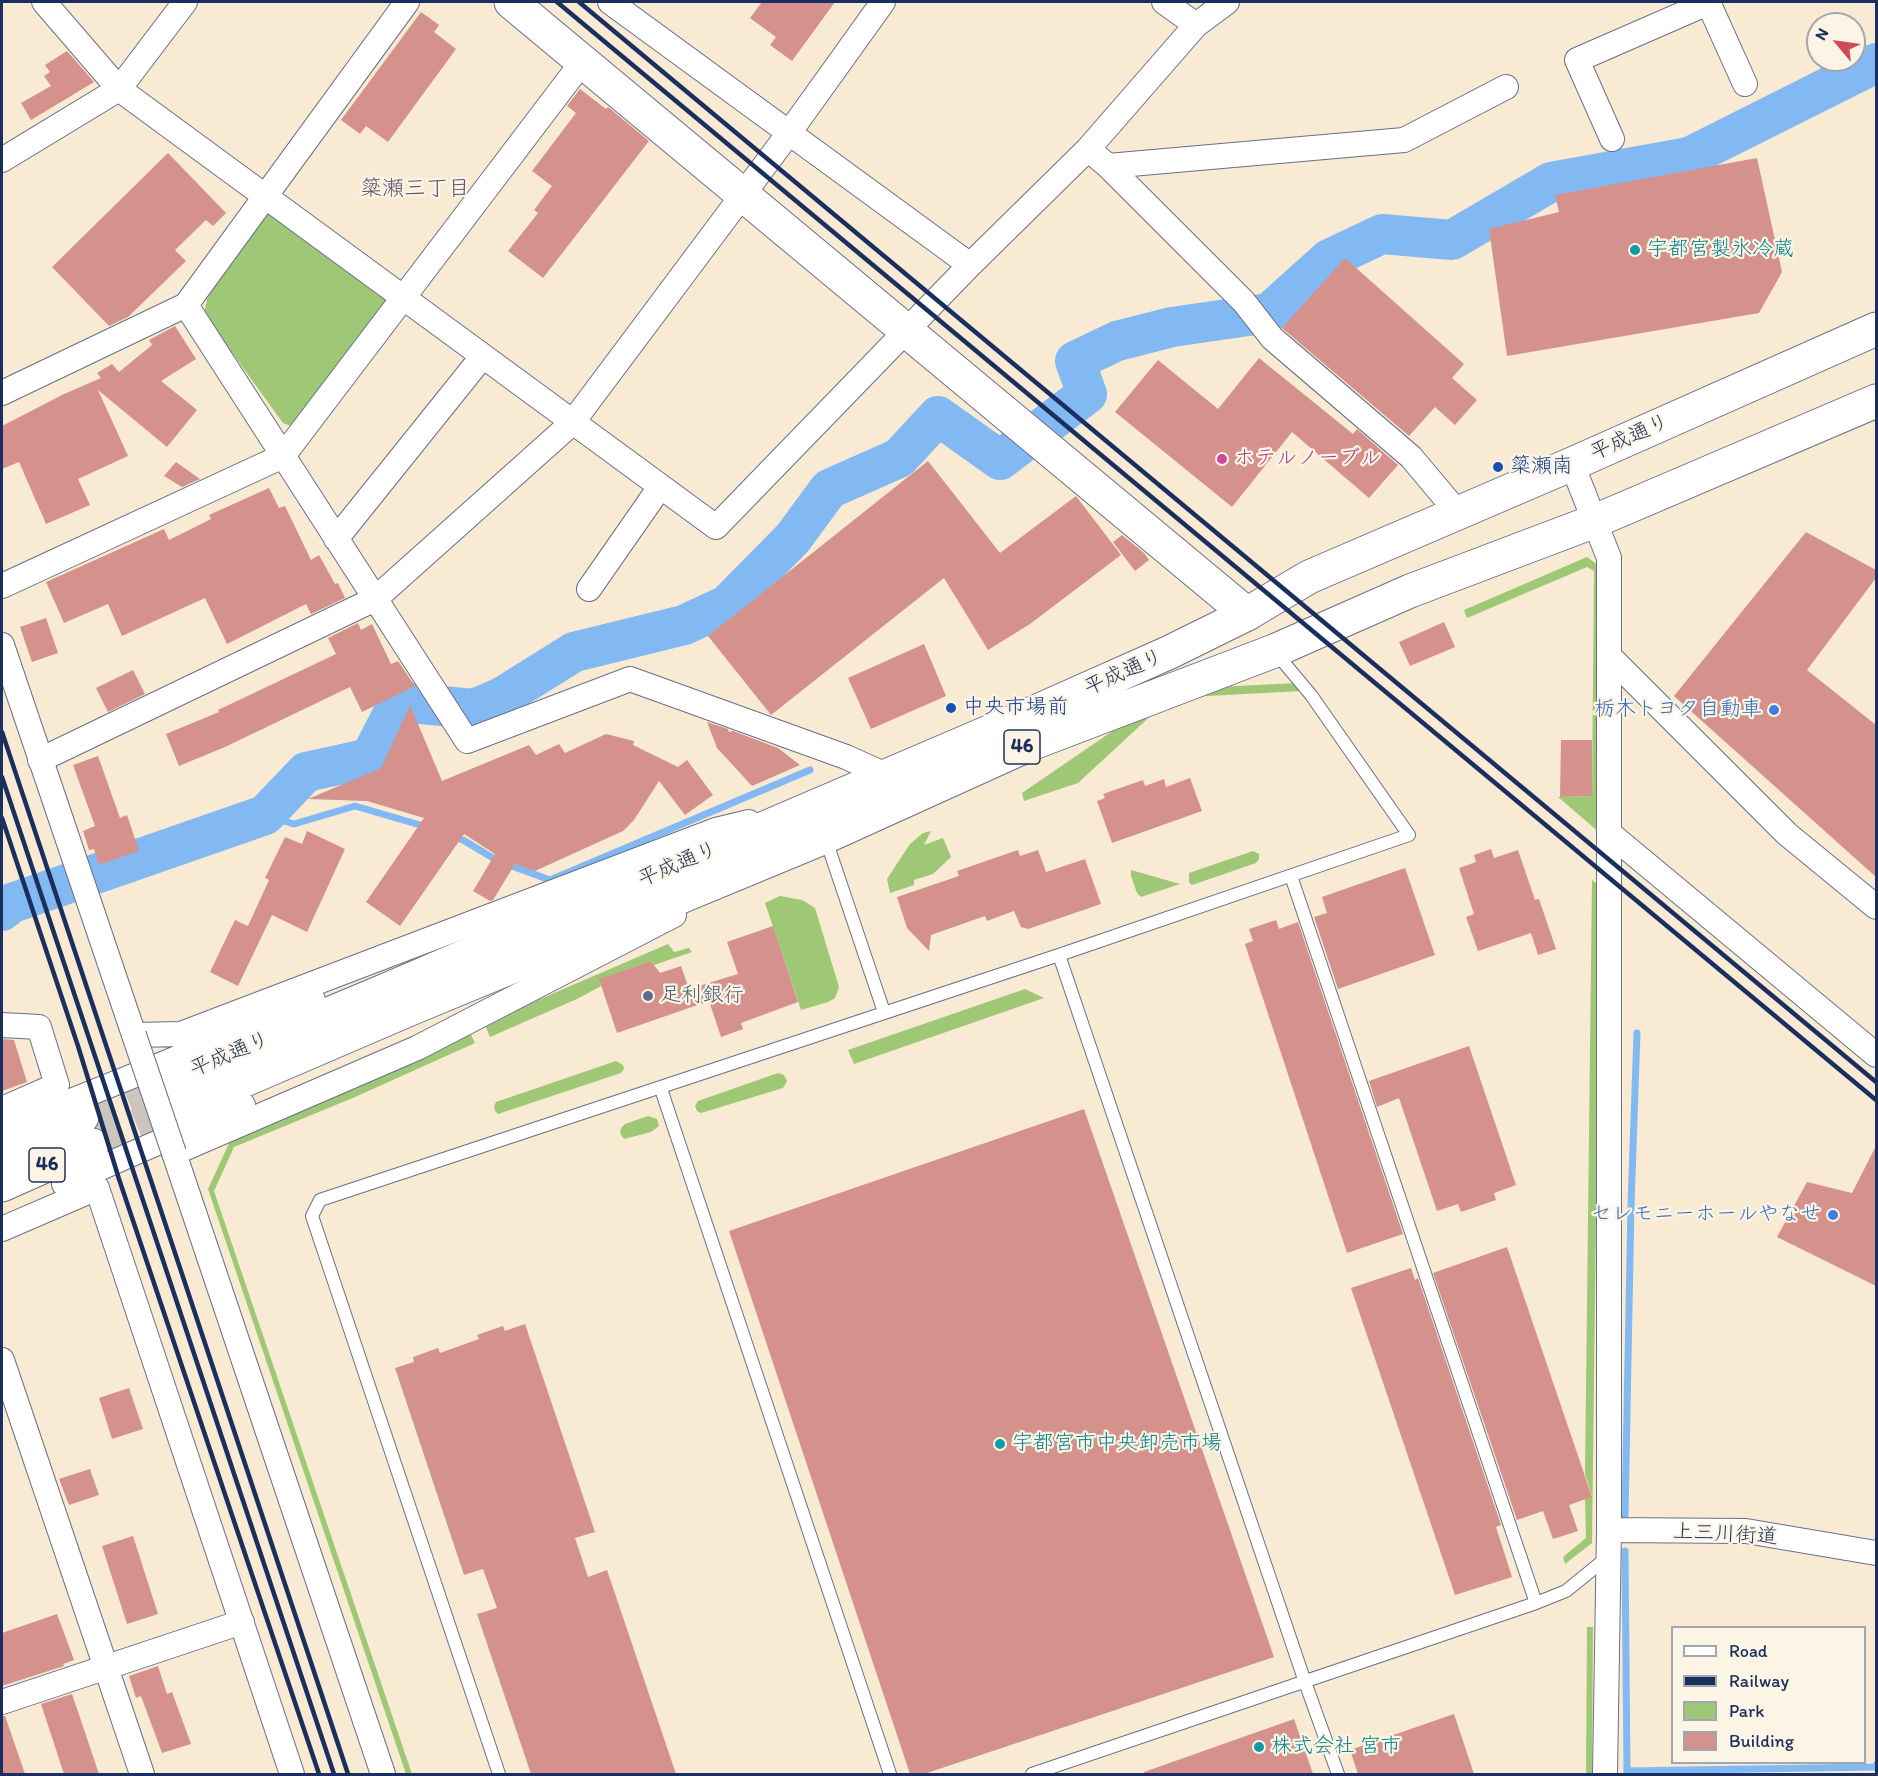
<!DOCTYPE html>
<html>
<head>
<meta charset="utf-8">
<style>
	body { margin:0 }
	#map { position:relative; width:1878px; height:1776px; overflow:hidden; background:#f8ead3; font-family:Itim,sans-serif }
	canvas { display:block }
	.frame { position:absolute; inset:0; border:3px solid #1b2f5e; pointer-events:none }
	.legend { position:absolute; left:1671px; top:1626px; width:195px; height:138px; box-sizing:border-box; background:#fcf5e5; border:2px solid #a2a6af; margin:0; padding:8px 10px; list-style:none; font-size:18px; color:#1b2f5e }
	.legend li { display:flex; align-items:center; gap:12px; height:30px }
	.legend b { width:30px; border:2px solid #a2a6af }
	.north { position:absolute; left:1806px; top:12px; width:60px; height:60px; box-sizing:border-box; background:#fcf5e5; border:2px solid #a2a6af; border-radius:50%; rotate:299deg; font-size:16px; font-weight:700; line-height:24px; text-align:center; color:#1b2f5e }
	.north::after { content:''; display:block; margin:auto; width:21px; height:27px; background:#d1495b; clip-path:polygon(50% 0,100% 100%,50% 72%,0 100%) }
</style>
</head>
<body>
<div id="map">
<canvas width="1878" height="1776"></canvas>
<div class="frame"></div>
<ul class="legend">
<li><b style="height:8px;background:#fff"></b>Road</li>
<li><b style="height:8px;background:#1b2f5e"></b>Railway</li>
<li><b style="height:16px;background:#9ec875"></b>Park</li>
<li><b style="height:16px;background:#d5928d"></b>Building</li>
</ul>
<div class="north">N</div>
</div>
<script>
const g = document.querySelector('canvas').getContext('2d');
g.lineJoin = 'round';
function paint(path, color) { g.fillStyle = color; g.fill(path, 'evenodd'); }
const toPath = rows => new Path2D(rows.map(r => 'M' + r).join(''));
function trace(path, color, width, dash) { g.strokeStyle = color; g.lineWidth = width; g.lineCap = dash ? 'butt' : 'round'; g.setLineDash(dash || []); g.stroke(path); }
function label(font, color, halo, rows, align = 'center') {
  g.font = font + ' Itim,"Klee One",sans-serif'; g.lineWidth = 4.5; g.setLineDash([]); g.textBaseline = 'middle'; g.strokeStyle = halo; g.fillStyle = color; for (const [text, x, y, turn = 0] of rows) {
    g.save(); g.translate(x, y); g.rotate((+turn || 0) * Math.PI / 180); g.textAlign = isNaN(turn) ? turn : align; if (halo) g.strokeText(text, 0, 0); g.fillText(text, 0, 0); g.restore();
  }
}
paint(toPath([
	[266,213,281,214,388,294,389,307,296,428,283,423,204,314,208,295],
	[1587,557,1602,568,1600,833,1558,797,1592,796,1594,571,1587,567,1467,618,1464,610],
	[1298,683,1301,691,1170,698,1078,783,1024,801,1022,793,1174,689],
	[931,831,924,845,943,838,951,857,933,874,914,880,914,885,890,893,887,879,910,844,923,833],
	[1253,851,1259,854,1259,859,1256,863,1192,885,1189,882,1189,873],
	[1131,870,1180,884,1141,897,1137,893,1131,876],
	[1592,880,1600,886,1592,1543,1565,1564,1563,1557,1586,1538,1585,1499,1592,1496,1585,1474],
	[780,896,802,900,815,908,839,987,835,998,828,1002,801,1010,765,903],
	[668,944,674,952,689,948,692,952,654,965,651,961,600,979,601,986,579,998,490,1037,485,1025,496,1018],
	[1025,989,1044,998,854,1064,848,1050],
	[470,1033,475,1043,355,1097,234,1147,214,1191,412,1774,406,1774,208,1189,230,1141,421,1059],
	[616,1061,623,1065,624,1069,621,1073,498,1114,495,1111,494,1106,496,1102],
	[778,1073,784,1075,787,1081,783,1088,701,1113,697,1111,695,1106,698,1101],
	[648,1116,657,1119,659,1126,651,1132,624,1139,620,1133,621,1128,625,1124],
	[1587,1627,1593,1627,1592,1774,1586,1774]
]), '#9ec875');
paint(toPath([
	[10,898,17,915,2,926,2,903]
]), '#82b9f2');
trace(toPath([
	[265,815,294,824,355,806,427,827],
	[454,837,463,840,498,861,550,880,810,770],
	[1625,1516,1631,1205,1637,1033],
	[1625,1551,1627,1773],
	[1627,1771,1875,1767,1876,1765]
]), '#82b9f2', 7);
trace(toPath([
	[2,911,12,903,265,815,306,772,370,758,392,715,410,703,474,709,502,697,574,652,684,625,727,605,793,538,829,489,899,458,938,416,1000,460,1087,394,1075,361,1117,341,1172,327,1269,313,1329,259,1382,234,1452,240,1551,182,1689,157,1876,63]
]), '#82b9f2', 40);
paint(toPath([
	[762,2,835,2,792,61,770,45,776,37,750,18],
	[421,12,439,25,434,32,456,49,388,142,366,126,360,134,341,120],
	[67,51,94,82,31,120,21,103,51,86,44,76,50,72,45,65],
	[580,89,606,109,608,107,649,141,543,278,508,251,538,213,534,210,552,186,532,171,576,113,567,106],
	[168,153,226,213,213,226,206,220,175,250,186,261,128,317,109,326,52,267],
	[1757,158,1782,272,1759,313,1507,356,1489,229,1559,212,1555,195],
	[1345,258,1464,364,1452,378,1477,400,1455,425,1435,407,1409,436,1282,328],
	[175,326,196,359,161,381,197,410,167,447,98,390,128,456,78,479,90,505,46,524,19,462,2,469,2,426,64,394,101,378,97,373,112,364,119,372,152,345,149,340],
	[1259,358,1353,434,1357,429,1398,465,1369,498,1292,432,1232,507,1115,412,1158,360,1218,409],
	[928,461,1000,553,1076,496,1121,555,1030,624,988,650,944,578,771,715,708,636],
	[176,462,200,479,182,487,164,476],
	[269,488,279,508,285,506,311,560,319,555,335,584,338,583,345,598,311,614,306,604,227,644,205,598,122,636,108,604,64,623,46,582,164,529,169,540,211,519,209,515],
	[1806,532,1876,570,1876,578,1807,670,1876,725,1876,877,1674,696],
	[1122,535,1144,553,1149,560,1135,571,1113,542],
	[46,618,58,653,32,662,20,627],
	[1444,622,1455,647,1410,666,1399,642],
	[358,623,361,630,372,624,391,664,398,661,415,686,362,712,350,687,225,747,179,766,166,734,219,712,218,710,336,654,328,638],
	[924,644,946,696,871,729,848,678],
	[133,670,145,694,108,712,96,688],
	[410,705,442,781,529,745,536,755,559,744,565,753,606,734,634,741,633,745,678,767,687,760,713,795,685,815,659,781,634,820,623,831,535,871,515,864,493,900,490,901,473,891,495,854,464,834,400,926,366,902,424,818,367,801,308,799,381,768],
	[707,722,728,729,729,732,733,731,778,748,800,765,752,786,717,748],
	[1561,740,1592,740,1592,796,1560,797],
	[98,756,120,818,127,815,139,851,99,865,94,849,89,850,83,831,95,826,73,765],
	[1190,778,1202,811,1112,843,1097,801,1105,798,1103,794,1143,780,1145,786,1164,779,1166,787],
	[307,831,345,849,307,932,272,915,238,986,210,972,235,920,248,926,269,880,265,878,285,837,302,844],
	[1491,849,1494,858,1518,850,1535,900,1539,899,1556,949,1538,955,1531,933,1478,951,1466,917,1474,914,1459,868,1476,862,1474,855],
	[1018,850,1020,856,1038,850,1046,872,1085,859,1101,904,1028,929,1021,927,1014,911,987,921,985,916,931,935,929,951,907,928,897,897,959,876,957,871],
	[1405,868,1435,955,1338,989,1314,917,1327,913,1322,897],
	[1276,920,1279,929,1298,922,1403,1234,1347,1253,1245,944,1253,941,1249,929],
	[773,926,798,1002,741,1023,743,1029,721,1037,709,1001,617,1033,599,979,651,961,660,973,681,966,689,989,738,974,727,942],
	[2,1039,14,1040,27,1082,2,1091],
	[1469,1046,1516,1185,1494,1193,1496,1200,1461,1212,1458,1204,1437,1211,1399,1098,1377,1107,1369,1081],
	[1084,1109,1274,1657,924,1774,910,1774,729,1231],
	[1876,1146,1876,1286,1777,1237,1807,1182,1852,1193],
	[1507,1247,1592,1497,1569,1505,1578,1531,1553,1539,1543,1511,1517,1520,1433,1273],
	[1411,1268,1415,1280,1418,1278,1501,1525,1496,1527,1512,1577,1455,1595,1351,1288],
	[525,1324,595,1532,575,1538,588,1577,607,1570,676,1774,531,1774,477,1614,497,1608,483,1569,464,1575,395,1368,414,1362,413,1357,438,1348,440,1353,479,1339,477,1335,503,1326,505,1331],
	[129,1388,143,1429,112,1439,99,1398],
	[90,1469,99,1495,69,1505,59,1479],
	[133,1536,158,1614,127,1624,102,1546],
	[57,1614,74,1660,63,1664,64,1666,2,1686,2,1633],
	[158,1666,167,1694,172,1692,191,1744,162,1753,141,1696,136,1698,129,1676],
	[72,1694,99,1774,64,1774,41,1704],
	[1454,1714,1474,1774,1358,1774,1350,1750],
	[2,1716,5,1716,25,1774,2,1774],
	[1294,1719,1313,1774,1144,1774,1144,1772]
]), '#d5928d');
trace(toPath([
	[82,1117,164,1083],
	[92,1145,175,1110]
]), '#ccc5bc', 33, [33, 16]);
const lane = toPath([
	[825,837,884,1012],
	[1291,876,1536,1603],
	[1059,955,1305,1682,1338,1774],
	[661,1089,890,1774],
	[499,1774,312,1216,320,1200,1059,955,1409,835,1311,695,1275,652],
	[1032,1774,1536,1603,1566,1591,1609,1556]
]);
const street = toPath([
	[44,2,119,89,716,527,970,265,1088,149,1196,25,1227,2],
	[610,2,970,265],
	[1164,2,1196,25],
	[1708,2,1745,84],
	[1612,139,1577,60,1710,2],
	[1088,149,1108,166,1244,302,1272,338,1411,457,1458,513],
	[2,160,119,89,185,2],
	[1108,166,1404,140,1506,87],
	[186,305,467,741,630,679,846,757,886,775],
	[2,393,186,305,407,2],
	[1572,464,1609,558,1609,1530,1605,1774],
	[336,539,482,357],
	[2,586,283,456,583,61],
	[589,589,660,487],
	[2,645,134,1035,181,1034,716,830,749,822],
	[1609,656,1787,834,1876,907],
	[40,760,375,599,572,423,789,133,883,2],
	[1609,833,1876,1055],
	[2,1025,39,1027,57,1085,2,1109],
	[2,1129,165,1063,313,1000],
	[64,1184,243,1105],
	[2,1229,97,1188,292,1774],
	[2,1360,142,1774],
	[1609,1530,1746,1531,1876,1553],
	[2,1702,242,1622],
	[383,1774,174,1153,417,1048,674,915]
]);
const secondary = toPath([
	[511,2,1247,614]
]);
const primary = toPath([
	[164,1083,379,993,1017,720,1170,652,1247,614,1309,577,1572,464,1876,329],
	[175,1110,410,1009,825,837,1028,745,1274,651,1410,591,1595,521,1876,401],
	[2,1150,82,1117],
	[2,1185,92,1145]
]);
trace(lane, '#687087', 14);
trace(street, '#687087', 26);
trace(secondary, '#687087', 35);
trace(primary, '#687087', 35);
trace(lane, '#fff', 12);
trace(street, '#fff', 24);
trace(secondary, '#fff', 33);
trace(primary, '#fff', 33);
trace(toPath([
	[557,2,1876,1100],
	[579,2,1876,1082],
	[2,732,348,1774],
	[2,777,334,1774],
	[2,818,78,1046,119,1179,319,1774]
]), '#1b2f5e', 4.5);
const streetBridge = toPath([
	[134,1035,174,1153]
]);
trace(streetBridge, '#687087', 26, []);
trace(streetBridge, '#fff', 24);
for (const [x, y, r, color] of [
	[1635,250,6,"#0f9aa8"],
	[1222,459,6,"#d1479c"],
	[1498,467,6,"#1a4fb4"],
	[951,708,6,"#1a4fb4"],
	[1774,710,6,"#3f7fe0"],
	[648,996,6,"#5c6f8a"],
	[1833,1215,6,"#3f7fe0"],
	[1000,1444,6,"#0f9aa8"],
	[1259,1747,6,"#0f9aa8"]
]) { const dot = new Path2D(); dot.arc(x, y, r, 0, 2 * Math.PI); g.fillStyle = color; g.fill(dot); trace(dot, '#fcf5e5', 2); }
for (const [x, y, w] of [
	[1022,747,36],
	[47,1165,36]
]) { const box = new Path2D(); box.roundRect(x - w / 2, y - 17, w, 34, 4.5); g.fillStyle = '#fcf5e5'; g.fill(box); trace(box, '#1b2f5e', 1.5); }
label('bold 20px', '#1b2f5e', null, [
	["46",1022,747],
	["46",47,1165]
]);
label('21px', '#0d838f', '#fcf5e5', [
	["宇都宮製氷冷蔵",1647,250],
	["宇都宮市中央卸売市場",1012,1444],
	["株式会社 宮市",1271,1747]
], 'left');
label('21px', '#1b2f5e', '#fcf5e5', [
	["平成通り",1630,438,-24],
	["平成通り",1124,673,-24],
	["平成通り",678,865,-23],
	["平成通り",230,1055,-23],
	["上三川街道",1725,1535,3]
]);
label('21px', '#b23c85', '#fcf5e5', [
	["ホテルノーブル",1234,459]
], 'left');
label('21px', '#164399', '#fcf5e5', [
	["簗瀬南",1510,467],
	["中央市場前",963,708]
], 'left');
label('21px', '#366cbe', '#fcf5e5', [
	["栃木トヨタ自動車",1762,710],
	["セレモニーホールやなせ",1821,1215]
], 'right');
label('21px', '#4e5e75', '#fcf5e5', [
	["足利銀行",660,996]
], 'left');
label('22px', '#5c526e', '#fcf5e5', [
	["簗瀬三丁目",415,189]
]);
</script>
</body>
</html>
